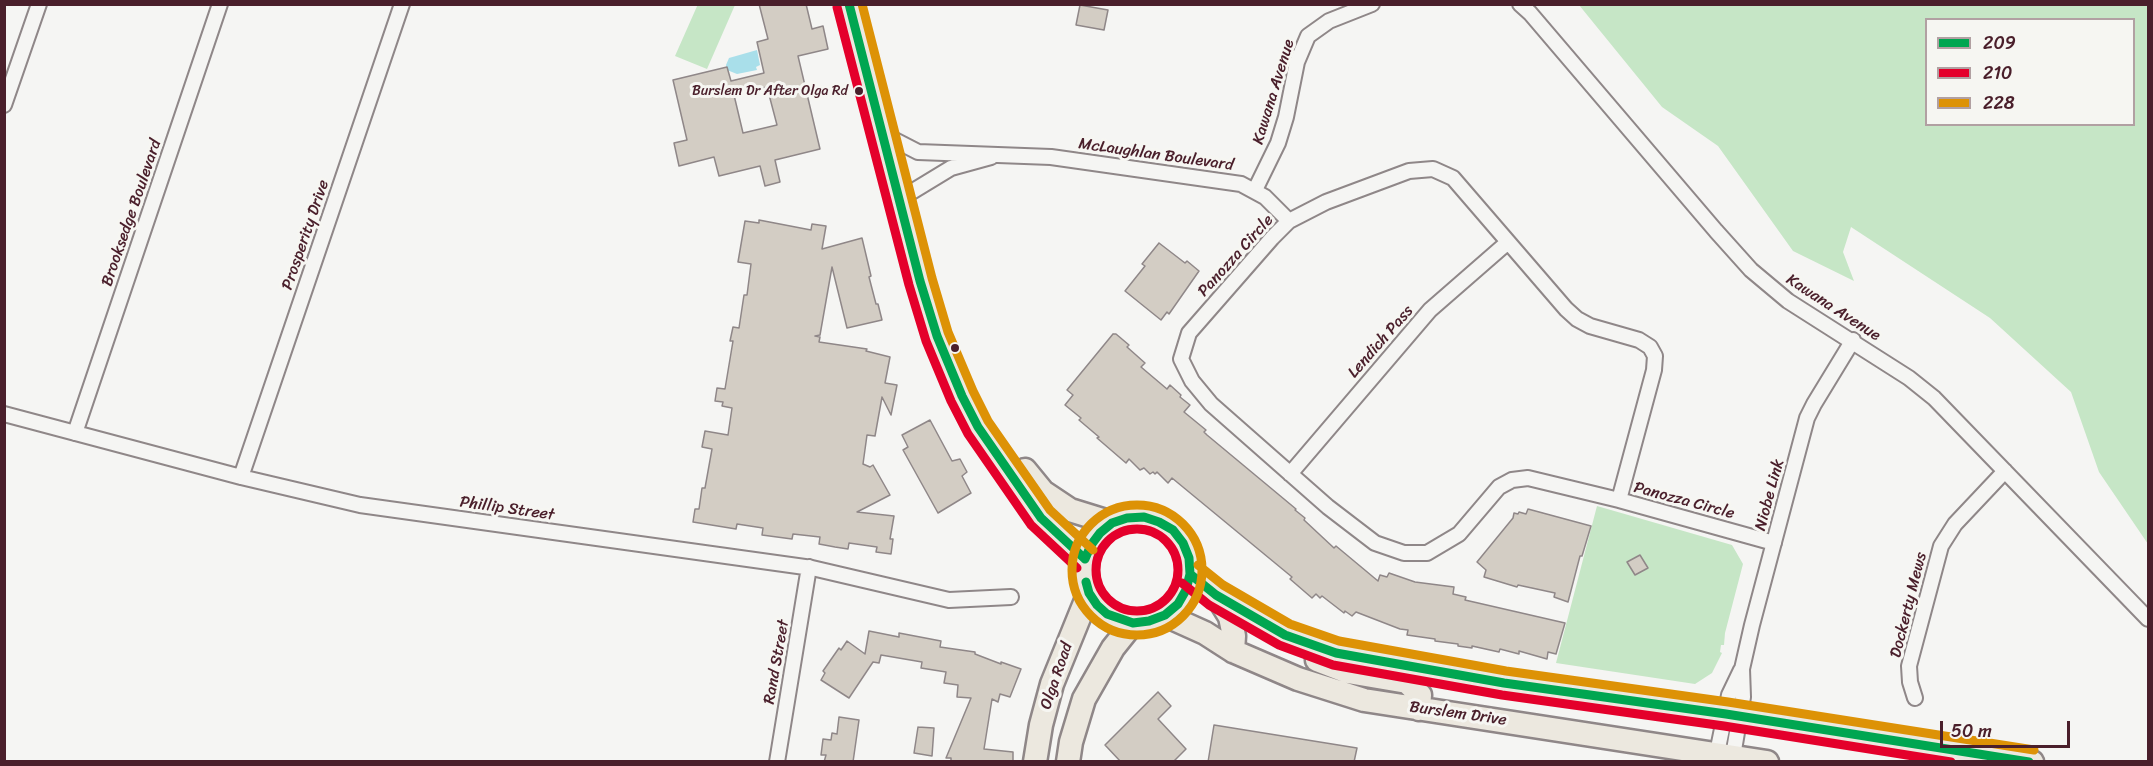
<!DOCTYPE html>
<html>
<head>
<meta charset="utf-8">
<style>
	body { margin:0 }
	#map { position:relative; width:2153px; height:766px; overflow:hidden; background:#f5f5f3; font-family:Sriracha,sans-serif }
	canvas { display:block }
	.frame { position:absolute; inset:0; border:6px solid #4a1f2b; pointer-events:none }
	.legend { position:absolute; left:1925px; top:18px; width:210px; height:108px; box-sizing:border-box; background:#f6f6f2; border:2px solid #b1a0a2; margin:0; padding:8px 10px; list-style:none; font-size:18px; color:#4a1f2b }
	.legend li { display:flex; align-items:center; gap:12px; height:30px }
	.legend b { width:30px; border:2px solid #b1a0a2 }
	.scale { position:absolute; left:1940px; top:721px; width:130px; height:27px; box-sizing:border-box; border:3px solid #4a1f2b; border-top:0; padding-left:8px; font-size:18px; line-height:21px; white-space:nowrap; color:#4a1f2b; -webkit-text-stroke:4px #f6f6f2; paint-order:stroke }
</style>
</head>
<body>
<div id="map">
<canvas width="2153" height="766"></canvas>
<div class="frame"></div>
<ul class="legend">
<li><b style="height:8px;background:#00a651"></b>209</li>
<li><b style="height:8px;background:#e4002b"></b>210</li>
<li><b style="height:8px;background:#dd9206"></b>228</li>
</ul>
<div class="scale">50 m</div>
</div>
<script>
const g = document.querySelector('canvas').getContext('2d');
g.lineJoin = 'round';
function paint(path, color) { g.fillStyle = color; g.fill(path, 'evenodd'); }
const toPath = rows => new Path2D(rows.map(r => 'M' + r).join(''));
function trace(path, color, width, dash) { g.strokeStyle = color; g.lineWidth = width; g.lineCap = dash ? 'butt' : 'round'; g.setLineDash(dash || []); g.stroke(path); }
function label(font, color, halo, rows, align = 'center') {
  g.font = font + ' Sriracha,sans-serif'; g.lineWidth = 6; g.setLineDash([]); g.textBaseline = 'middle'; g.strokeStyle = halo; g.fillStyle = color; for (const [text, x, y, turn = 0] of rows) {
    g.save(); g.translate(x, y); g.rotate((+turn || 0) * Math.PI / 180); g.textAlign = isNaN(turn) ? turn : align; if (halo) g.strokeText(text, 0, 0); g.fillText(text, 0, 0); g.restore();
  }
}
paint(toPath([
	[698,4,735,5,707,69,675,56],
	[1579,5,2148,5,2148,544,2099,472,2071,392,1990,318,1851,227,1843,252,1854,281,1793,251,1718,146,1662,107],
	[1926,20,2134,20,2134,124,1926,124],
	[1597,506,1732,545,1743,564,1725,633,1724,645,1721,645,1720,652,1722,653,1712,673,1695,684,1556,663]
]), '#c6e6c6');
paint(toPath([
	[757,50,760,65,756,67,757,70,737,74,727,70,726,65,729,58]
]), '#a9dfea');
const building = toPath([
	[759,4,806,4,812,29,823,26,828,49,798,56,820,149,775,160,780,182,765,186,760,166,719,176,714,157,679,166,674,143,687,140,673,80,727,67,731,81,764,73,757,42,768,39,759,4],
	[767,87,777,125,743,133,734,95,767,87],
	[1080,5,1108,10,1104,30,1076,25,1080,5],
	[759,220,811,230,812,224,826,226,822,249,862,238,871,276,869,277,876,304,878,304,882,320,847,328,832,267,820,335,815,336,820,337,819,342,867,349,866,351,890,357,885,383,897,385,891,415,882,397,875,436,867,435,863,464,870,467,873,465,890,495,857,512,894,516,890,539,893,539,891,554,876,552,877,547,849,543,848,549,835,547,819,544,820,537,793,534,792,539,762,535,763,528,737,524,736,529,693,522,695,509,699,509,702,488,705,488,712,449,702,447,705,431,728,435,732,408,722,406,723,402,715,401,717,388,725,389,733,341,730,341,733,327,739,328,744,295,747,295,751,264,738,262,745,221,759,223,759,220],
	[1159,243,1185,263,1187,261,1199,271,1169,314,1167,312,1161,320,1125,291,1145,266,1142,264,1159,243],
	[1113,334,1116,334,1129,345,1127,347,1145,363,1141,367,1167,389,1170,385,1181,395,1180,397,1190,405,1184,412,1206,430,1204,432,1207,435,1296,509,1295,510,1305,518,1304,520,1334,548,1336,546,1378,581,1380,575,1387,577,1389,573,1415,582,1454,587,1453,594,1466,597,1465,600,1565,623,1556,654,1548,652,1547,659,1519,651,1519,654,1500,649,1499,652,1472,646,1472,648,1458,646,1458,644,1435,641,1435,639,1407,635,1408,630,1400,629,1356,612,1352,616,1345,611,1344,613,1322,596,1320,598,1316,594,1312,598,1290,579,1292,577,1172,478,1168,483,1157,472,1155,474,1153,472,1150,474,1144,468,1140,470,1129,459,1126,463,1097,438,1099,437,1079,420,1081,418,1065,405,1073,395,1067,390,1113,334],
	[930,420,952,461,960,459,967,472,962,476,971,493,938,513,903,450,908,447,902,435,930,420],
	[1528,509,1591,526,1582,556,1580,556,1568,602,1554,597,1555,593,1518,585,1517,587,1484,577,1486,570,1477,562,1513,518,1514,513,1518,514,1519,512,1526,514,1528,509],
	[1640,555,1648,568,1635,575,1627,562,1640,555],
	[869,631,899,637,899,633,941,641,940,647,975,652,975,654,1001,664,1001,662,1021,669,1010,697,1000,694,998,702,992,699,984,749,1013,752,1013,762,951,762,951,758,946,758,971,698,957,697,958,685,944,683,946,672,921,668,922,662,881,655,879,663,873,662,849,698,821,680,825,673,823,671,839,648,841,650,847,641,865,654,869,631],
	[1158,692,1171,706,1158,719,1186,749,1173,762,1121,762,1105,745,1158,692],
	[839,717,859,720,853,762,824,762,826,755,821,755,823,739,831,740,832,733,837,734,839,717],
	[1214,725,1357,748,1354,762,1208,762,1214,725],
	[918,727,934,728,932,756,914,753,918,727]
]);
paint(building, '#d3cdc4');
trace(building, '#8f8788', 1.5);
const street = toPath([
	[1520,4,1530,13,1716,231,1751,270,1788,301,1909,378,1934,398,2148,619],
	[4,105,39,4],
	[883,134,918,152,1051,157,1241,184,1265,197,1289,221],
	[1255,190,1278,143,1286,117,1297,62,1308,36,1329,21,1372,4],
	[900,199,951,168,991,157],
	[4,414,241,477,360,505,812,568,949,600,1011,597],
	[75,433,220,4],
	[1290,474,1430,310,1508,242],
	[241,477,402,4],
	[1619,500,1654,370,1655,356,1650,347,1639,340,1590,326,1577,319,1566,309,1453,178,1433,169,1409,171,1326,202,1289,221,1272,238,1189,333,1181,359,1192,381,1211,404,1328,507,1375,543,1404,553,1427,553,1459,534,1499,487,1512,480,1528,478,1619,500,1774,543],
	[1915,698,1910,682,1909,666,1941,546,1955,524,2005,471],
	[1717,753,1729,695,1741,670],
	[1733,756,1743,697,1742,669,1752,625,1807,418,1814,404,1853,340],
	[777,762,809,567]
]);
const primary = toPath([
	[849,4,920,281,937,336,962,396,978,427,1041,518,1085,559],
	[1025,470,1043,492,1070,510,1112,523],
	'1084 570a53 53 0 1 1 106 0a53 53 0 1 1-106 0Z',
	[1190,574,1216,595,1285,635,1336,653,1504,683,1726,714,2032,762],
	[1217,596,1230,617,1234,636,1233,651],
	[1165,615,1205,633,1233,651,1298,679,1364,700,1767,762],
	[1317,660,1348,672,1407,682,1420,695,1419,709],
	[1035,762,1041,725,1052,684,1089,593],
	[1068,762,1071,742,1084,699,1113,648,1133,623]
]);
trace(street, '#8f8788', 18);
trace(primary, '#8f8788', 27);
trace(street, '#f5f5f3', 14);
trace(primary, '#ece8df', 22);
trace(toPath([
	[849,4,920,281,937,336,962,396,978,427,1041,518,1085,559],
	[1085,559,1091,545,1100,533,1112,523,1127,518,1144,517,1159,522,1173,530,1183,543,1189,558,1190,574,1186,590,1178,604,1165,615,1149,621,1133,623,1107,614,1097,605,1089,593,1086,582],
	[1190,574,1216,595,1285,635,1336,653,1504,683,1726,714,2029,762]
]), '#00a651', 9);
trace(toPath([
	[837,7,909,285,926,341,951,401,968,434,1031,525,1077,568],
	'1096 570a41 41 0 1 1 82 0a41 41 0 1 1-82 0Z',
	[1182,583,1209,605,1279,645,1333,665,1502,695,1724,726,1951,762]
]), '#e4002b', 9);
trace(toPath([
	[862,4,932,278,948,332,973,391,988,421,1050,510,1093,550],
	'1072 570a65 65 0 1 1 130 0a65 65 0 1 1-130 0Z',
	[1198,565,1223,585,1290,624,1339,641,1506,671,1728,702,2034,750]
]), '#dd9206', 9);
for (const [x, y, r, color] of [
	[859,91,5,"#4a1f2b"],
	[955,348,5,"#4a1f2b"]
]) { const dot = new Path2D(); dot.arc(x, y, r, 0, 2 * Math.PI); g.fillStyle = color; g.fill(dot); trace(dot, '#f6f6f2', 2); }
label('14px', '#4a1f2b', '#f6f6f2', [
	["Burslem Dr After Olga Rd",848,91]
], 'right');
label('16px', '#4a1f2b', '#f6f6f2', [
	["Kawana Avenue",1274,92,-73],
	["McLaughlan Boulevard",1156,155,8],
	["Brooksedge Boulevard",132,213,-71],
	["Prosperity Drive",306,235,-71],
	["Panozza Circle",1236,256,-48],
	["Kawana Avenue",1833,308,33],
	["Lendich Pass",1381,342,-49],
	["Niobe Link",1770,495,-75],
	["Panozza Circle",1684,501,15],
	["Phillip Street",507,509,8],
	["Dockerty Mews",1909,605,-76],
	["Rand Street",777,662,-80],
	["Olga Road",1057,676,-71],
	["Burslem Drive",1458,714,8]
]);
</script>
</body>
</html>
